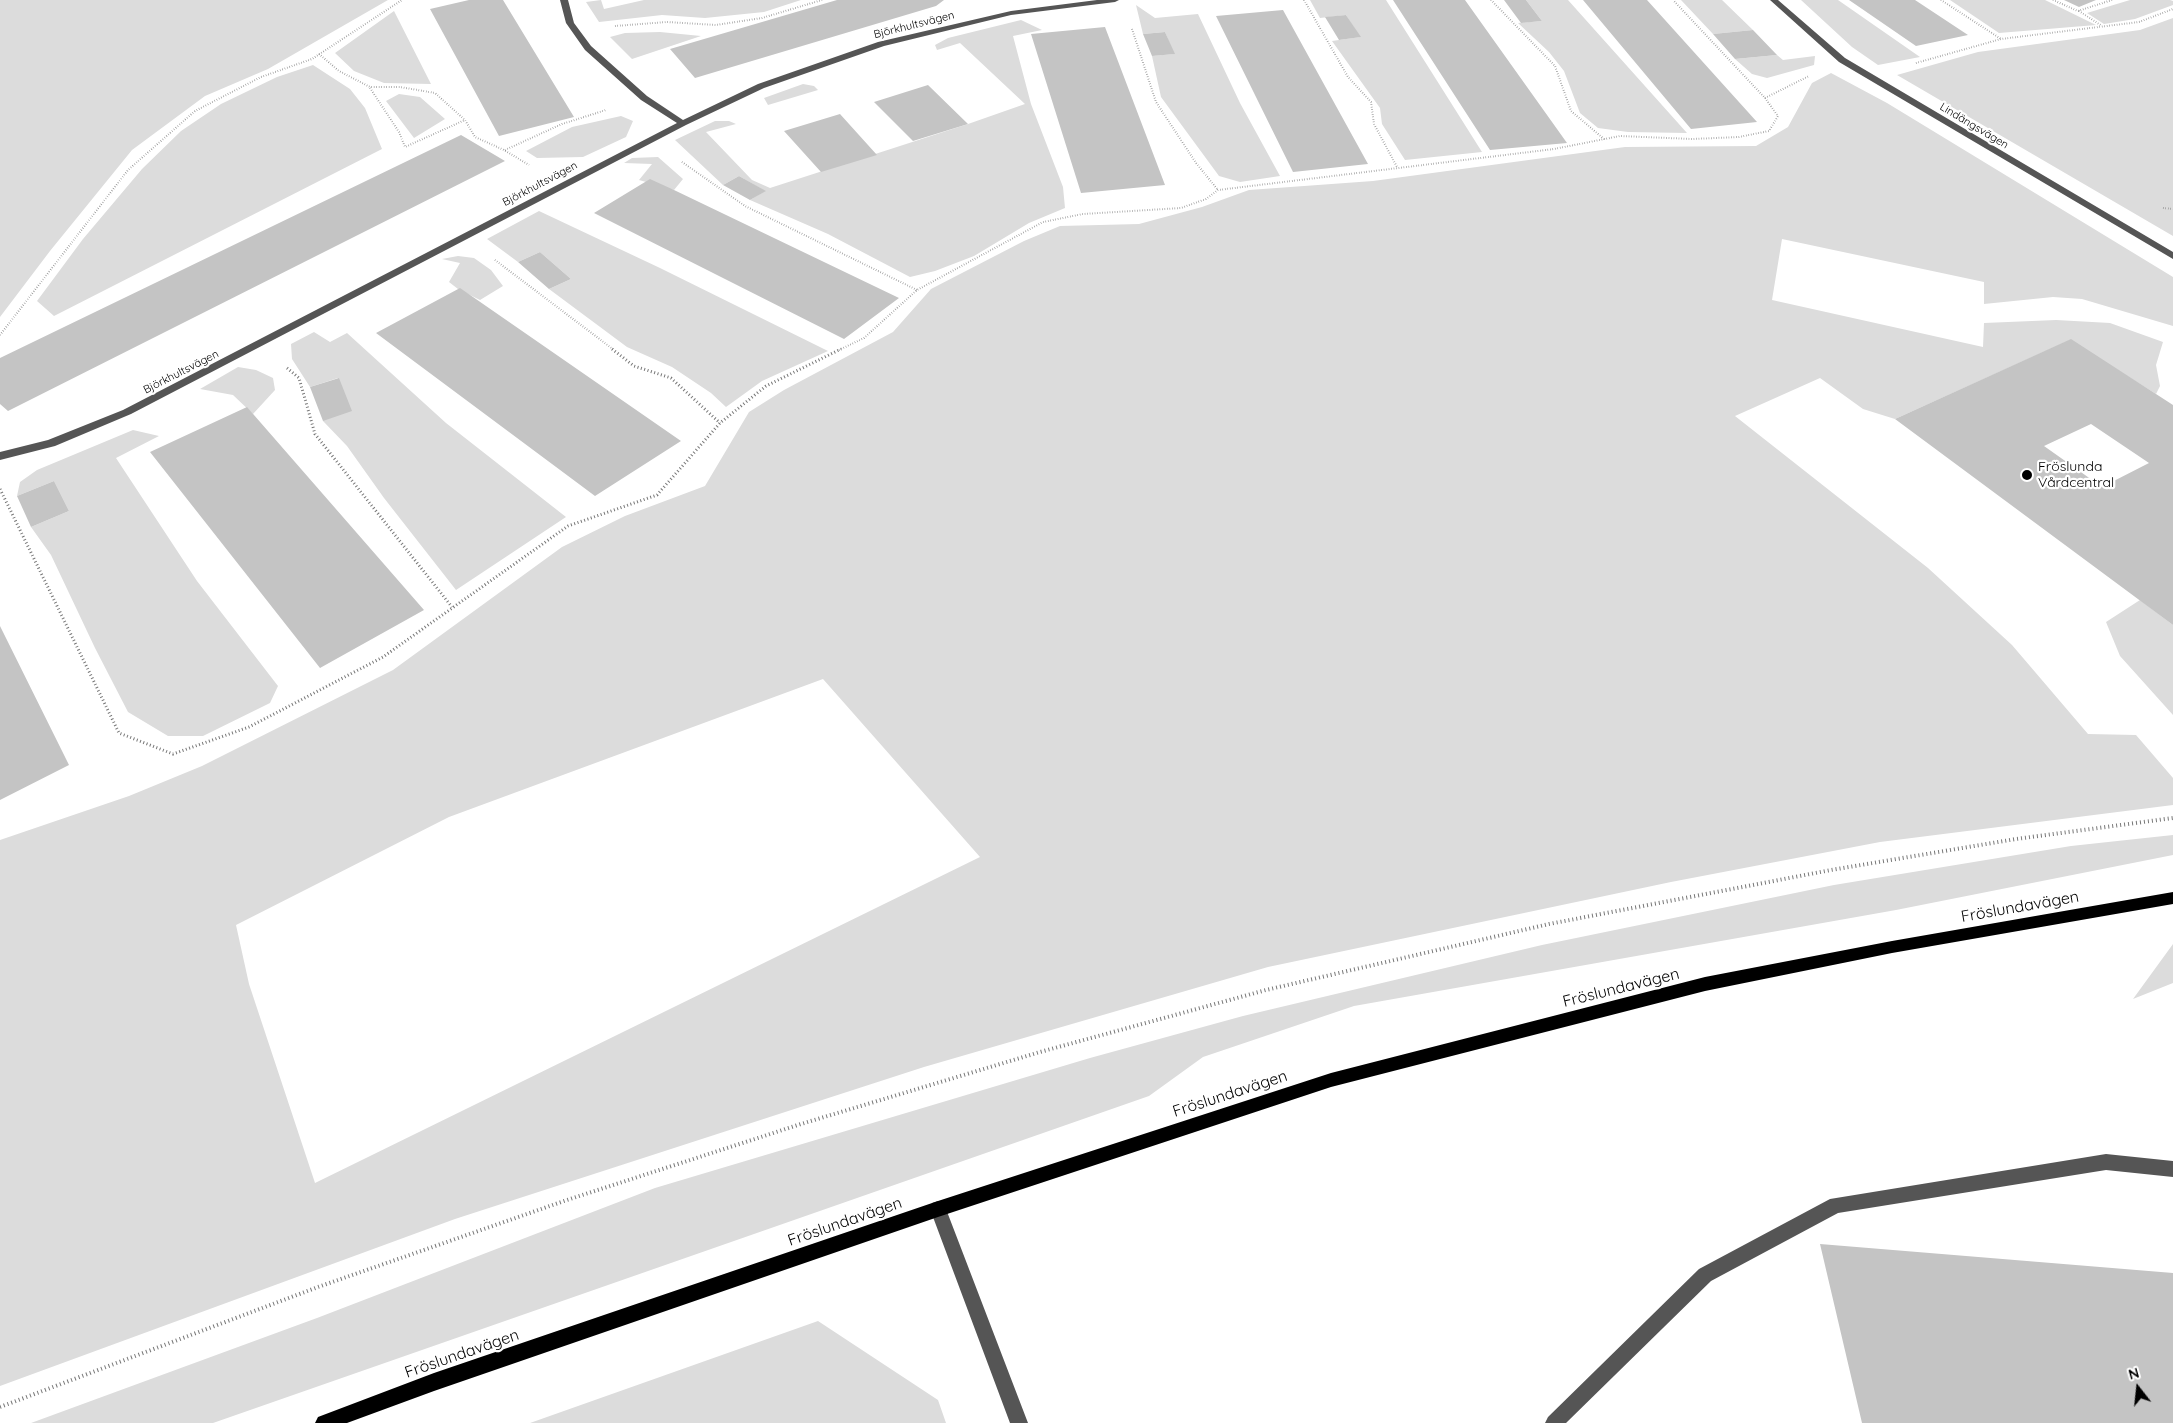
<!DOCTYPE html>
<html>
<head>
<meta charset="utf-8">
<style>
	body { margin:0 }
	#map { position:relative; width:2173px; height:1423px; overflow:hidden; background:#fff; font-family:Quicksand,sans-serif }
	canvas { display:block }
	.north { position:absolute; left:2113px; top:1363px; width:50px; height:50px; -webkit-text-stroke:4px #fff; paint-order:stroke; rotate:344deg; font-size:14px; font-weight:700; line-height:20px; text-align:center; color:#000 }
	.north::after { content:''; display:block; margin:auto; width:18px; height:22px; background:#000; clip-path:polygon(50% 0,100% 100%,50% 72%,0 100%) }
</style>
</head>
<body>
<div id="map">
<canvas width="2173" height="1423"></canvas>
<div class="north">N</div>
</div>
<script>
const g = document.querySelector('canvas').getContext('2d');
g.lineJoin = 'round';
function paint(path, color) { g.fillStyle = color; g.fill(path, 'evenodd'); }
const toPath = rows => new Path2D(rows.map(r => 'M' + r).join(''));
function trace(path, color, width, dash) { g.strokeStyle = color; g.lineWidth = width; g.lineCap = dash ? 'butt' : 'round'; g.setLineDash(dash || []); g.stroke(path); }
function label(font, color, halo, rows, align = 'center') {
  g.font = font + ' Quicksand,sans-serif'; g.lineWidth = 4.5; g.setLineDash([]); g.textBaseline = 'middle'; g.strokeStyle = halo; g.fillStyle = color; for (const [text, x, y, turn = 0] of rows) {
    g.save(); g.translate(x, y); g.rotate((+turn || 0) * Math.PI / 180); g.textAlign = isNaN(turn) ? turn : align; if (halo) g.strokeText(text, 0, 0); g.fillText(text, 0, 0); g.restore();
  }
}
paint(toPath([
	[0,0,388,0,268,69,205,96,132,150,50,251,0,317],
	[601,0,604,9,644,0,801,0,764,12,705,18,662,15,599,22,586,2],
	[1310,0,1386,0,1482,152,1405,160,1382,124,1380,108,1332,41,1360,37,1346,15,1320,18],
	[1526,0,1568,0,1687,133,1628,132,1598,128,1580,113,1564,71,1549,52,1518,23,1542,21],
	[1681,0,1722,0,1753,30,1713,34],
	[1801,0,1838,0,1920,57,1878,65,1852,47],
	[1950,0,2045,0,2096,25,1999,33],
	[2130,0,2170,0,2173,1,2173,5,2135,19,2104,24,2087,13],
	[1136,5,1155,18,1198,14,1240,103,1280,176,1240,182,1219,176,1161,97,1152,56,1174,54,1165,32,1143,34],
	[394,11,431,84,384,83,354,71,335,53],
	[2173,18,2173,236,1897,75,1978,52,2140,30],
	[1021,20,1042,30,1013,36,1031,104,1063,187,1065,208,1029,223,974,256,935,271,910,277,828,234,750,200,765,191,739,176,723,185,675,140,715,121,729,121,736,124,706,132,752,180,770,188,968,124,1025,104,960,43,937,50,935,45,948,38],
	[660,32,701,36,632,59,610,37,625,33],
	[1777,55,1783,60,1815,56,1814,65,1767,78,1752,74,1735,59],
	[313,65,350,89,365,108,382,149,54,316,37,301,83,239,142,169,181,131,221,104,277,77],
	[1831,73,1887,103,2173,277,2173,326,2082,299,2053,297,1984,304,1984,282,1782,239,1772,300,1983,347,1984,323,2056,320,2110,323,2163,342,2156,365,2160,386,2156,394,2070,340,1895,419,1863,409,1820,378,1735,416,1928,568,2012,645,2088,734,2136,735,2173,778,2173,805,1880,842,1671,882,1268,967,924,1067,455,1219,0,1386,0,840,129,796,202,766,393,670,562,547,625,516,705,486,749,412,784,390,893,332,931,289,1024,241,1060,226,1139,224,1202,207,1249,190,1373,181,1625,147,1756,146,1788,127,1812,83],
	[823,679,980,857,315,1183,249,984,236,925,449,817],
	[803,84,814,86,818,90,768,105,764,98],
	[399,94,420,97,445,119,414,138,386,101],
	[621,116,633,121,626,137,583,157,537,158,526,151,572,127],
	[658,157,683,179,674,190,639,180,652,164,624,163,632,158],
	[539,211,660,268,828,351,762,381,726,407,711,393,672,367,627,347,549,289,571,279,540,252,518,262,487,239],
	[458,256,474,258,491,270,503,286,480,300,458,289,449,282,460,263,442,259],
	[314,332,330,342,347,333,446,423,566,517,456,590,384,498,347,446,323,421,338,378,310,387,292,359,291,344],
	[238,367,256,370,273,378,275,390,253,414,233,395,200,389],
	[133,430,159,436,116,458,197,581,278,686,270,703,203,736,168,736,128,712,95,648,51,555,31,527,69,511,54,481,17,496,20,482,37,470],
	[2140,600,2173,625,2173,715,2120,656,2106,622],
	[2173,835,2173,855,1896,910,1354,1006,1203,1057,1149,1096,213,1423,31,1423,317,1318,655,1188,1090,1058,1243,1016,1542,945,1834,885,2071,846],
	[2173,944,2173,983,2133,999],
	[818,1321,938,1400,946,1423,530,1423]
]), '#dcdcdc');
paint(toPath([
	[469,0,503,0,574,117,499,136,430,9],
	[837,0,944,0,936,6,695,78,670,49],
	[1393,0,1465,0,1567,143,1490,150],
	[1504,0,1526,0,1542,21,1521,23],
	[1583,0,1647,0,1757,122,1691,129],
	[1849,0,1915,0,1968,35,1916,46],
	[2064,0,2096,0,2079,7],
	[1283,10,1368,164,1293,172,1216,16],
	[1346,15,1361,37,1339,40,1325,17],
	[1105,27,1165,185,1081,193,1031,34],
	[1753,30,1777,55,1735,59,1713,34],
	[1165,32,1175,54,1152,56,1143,34],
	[928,85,968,124,913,141,874,102],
	[840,114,877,155,821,172,784,131],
	[461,135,505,161,8,411,0,404,0,358],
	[739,176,766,191,750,200,723,185],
	[650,179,674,190,899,298,844,339,594,213],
	[540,252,571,279,549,289,518,262],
	[460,288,681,441,595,496,376,333],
	[2071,339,2173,405,2173,625,1895,419],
	[2091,424,2149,463,2102,487,2044,446],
	[339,378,352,411,323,421,310,387],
	[247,407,424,610,320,668,150,452],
	[54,481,69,511,31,527,17,496],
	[0,626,69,765,0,800],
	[1820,1244,2173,1273,2173,1423,1862,1423]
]), '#c4c4c4');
trace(toPath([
	[1304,0,1348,77,1371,102,1374,124,1397,167],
	[1491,0,1555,66,1571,111,1604,139],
	[1941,0,2001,39],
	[2053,0,2078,11,2112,0],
	[2079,11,2102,26],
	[615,26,667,22,716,25,762,18,822,0],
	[1132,29,1156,102,1196,163,1218,190],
	[319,54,339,71,370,87,400,87,435,93,465,120,475,137,504,150,529,165],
	[1916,63,2001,39,2139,22,2173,9],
	[370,88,399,132,405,147,465,120],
	[1765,98,1809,76],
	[505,150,562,124,606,110],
	[682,162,745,206,917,290],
	[2163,208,2173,209],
	[495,260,614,350],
	[0,335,128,170,195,111,261,77,312,59,402,0],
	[839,350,864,338,917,290,1043,222,1083,214,1181,208,1206,199,1218,190,1554,149,1620,136,1692,139,1739,137,1769,131,1778,116,1765,98,1673,0]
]), '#777', 2, [0.5, 2]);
trace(toPath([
	[612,349,634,366,671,378,720,423],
	[287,368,299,378,315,434,452,607],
	[0,489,119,733,173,754,249,727,383,657,568,526,657,495,720,423,766,386,841,349]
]), '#777', 3, [1, 2.5]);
trace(toPath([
	[0,1407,318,1287,567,1200,801,1124,1040,1052,1266,990,1549,924,1831,870,2016,839,2173,818]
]), '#777', 4, [1, 3]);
paint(toPath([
	[560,0,568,0,574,23,591,46,647,96,683,120,758,84,878,42,1011,11,1097,0,1119,0,1115,2,1011,15,884,46,764,88,686,125,131,414,55,446,0,460,0,452,48,440,123,410,677,123,641,100,585,50,566,23,560,0],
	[1770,0,1778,0,1845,58,2173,252,2173,259,1839,62,1770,0],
	[2106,1154,2173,1161,2173,1177,2106,1170,1838,1213,1711,1281,1566,1423,1545,1423,1548,1417,1699,1269,1830,1199,2106,1154],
	[938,1201,944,1203,946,1209,1028,1423,1010,1423,930,1209,932,1203,938,1201]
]), '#555');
paint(toPath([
	[2173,892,2173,904,1892,953,1705,991,1331,1087,938,1217,434,1391,347,1423,315,1423,318,1417,434,1373,938,1201,1331,1073,1705,977,1892,941,2173,892]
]), '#000');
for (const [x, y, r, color] of [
	[2027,475,6,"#000"]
]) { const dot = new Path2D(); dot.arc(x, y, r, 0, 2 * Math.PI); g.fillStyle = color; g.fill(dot); trace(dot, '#fff', 2); }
label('11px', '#000', '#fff', [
	["Björkhultsvägen",914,25,-14],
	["Lindängsvägen",1974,126,31],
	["Björkhultsvägen",540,184,-28],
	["Björkhultsvägen",181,372,-27]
]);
label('14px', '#000', '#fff', [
	["Fröslunda",2038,467],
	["Vårdcentral",2038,483]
], 'left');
label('16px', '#000', '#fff', [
	["Fröslundavägen",2020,907,-10],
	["Fröslundavägen",1621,988,-14],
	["Fröslundavägen",1230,1094,-18],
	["Fröslundavägen",845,1222,-19],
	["Fröslundavägen",462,1354,-19]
]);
</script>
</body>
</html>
